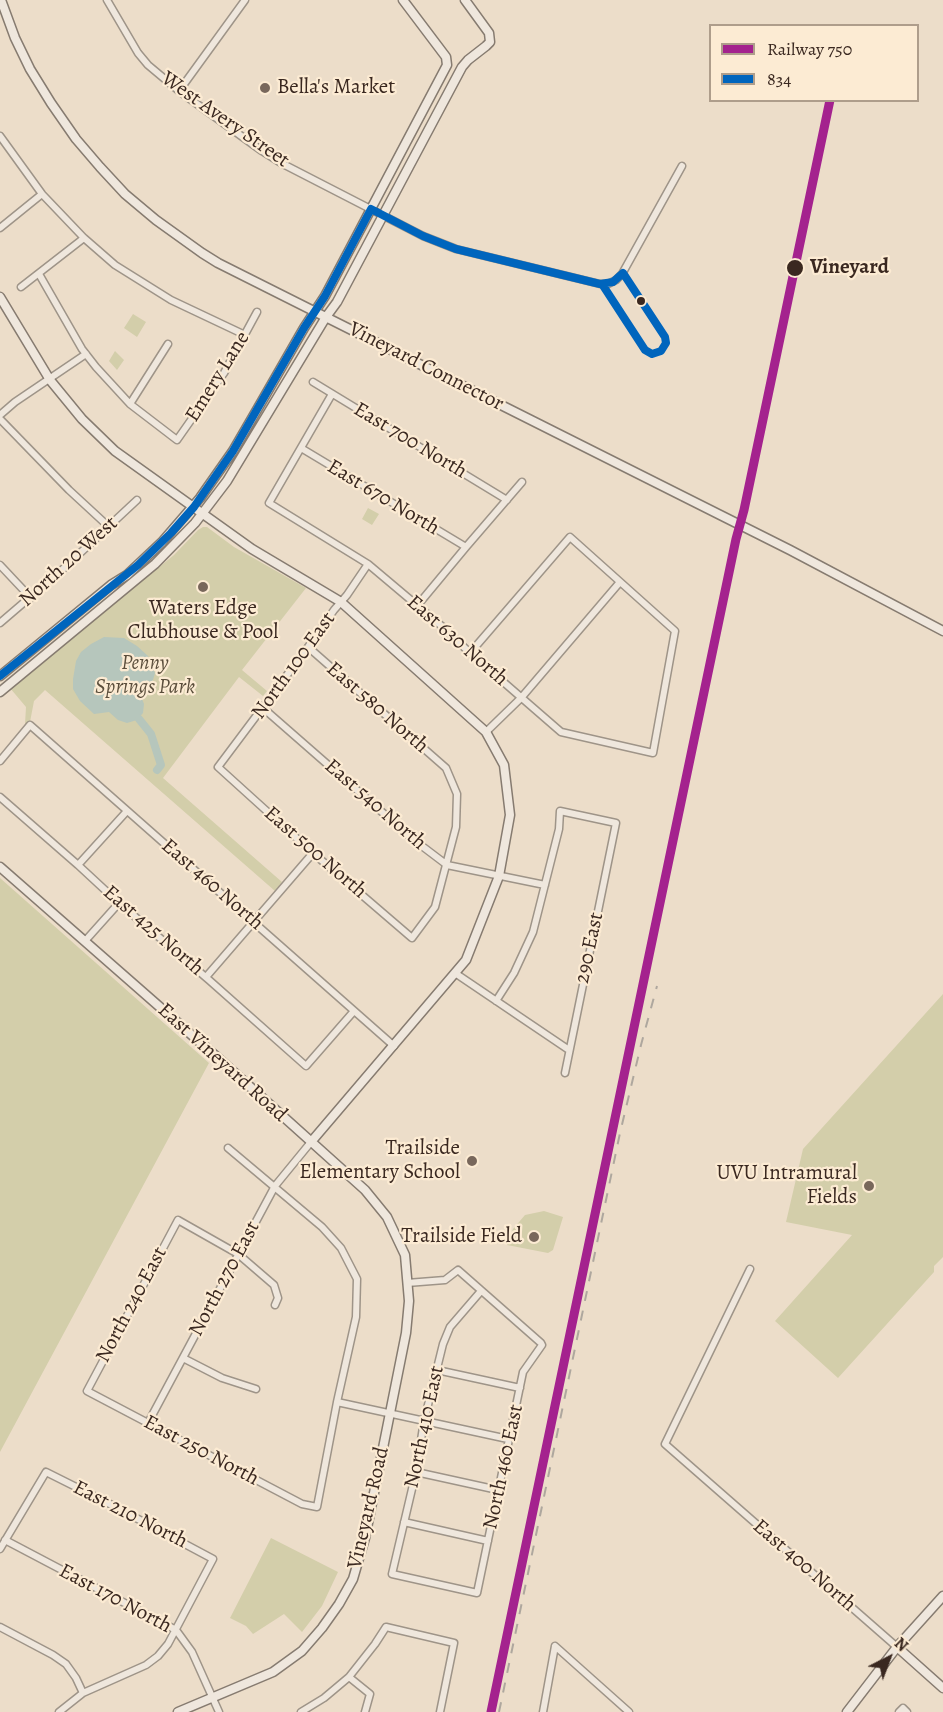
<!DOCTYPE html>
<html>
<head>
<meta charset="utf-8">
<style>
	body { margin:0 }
	#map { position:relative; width:943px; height:1712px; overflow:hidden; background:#ecddc9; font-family:Alegreya,serif }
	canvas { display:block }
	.legend { position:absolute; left:709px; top:24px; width:210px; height:78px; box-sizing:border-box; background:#fcebd3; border:2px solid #ae9d8b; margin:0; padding:8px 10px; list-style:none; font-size:18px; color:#3a2820 }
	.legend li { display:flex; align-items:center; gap:12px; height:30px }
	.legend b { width:30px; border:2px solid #ae9d8b }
	.north { position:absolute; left:859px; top:1628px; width:60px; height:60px; -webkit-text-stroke:4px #fcebd3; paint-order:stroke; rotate:42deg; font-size:16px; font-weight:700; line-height:24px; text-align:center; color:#3a2820 }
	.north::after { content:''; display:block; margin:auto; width:21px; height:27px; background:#3a2820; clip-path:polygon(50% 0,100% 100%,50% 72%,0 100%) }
</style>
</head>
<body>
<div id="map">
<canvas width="943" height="1712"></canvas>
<ul class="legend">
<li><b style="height:8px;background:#a4228e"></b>Railway 750</li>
<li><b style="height:8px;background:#0065bd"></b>834</li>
</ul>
<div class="north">N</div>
</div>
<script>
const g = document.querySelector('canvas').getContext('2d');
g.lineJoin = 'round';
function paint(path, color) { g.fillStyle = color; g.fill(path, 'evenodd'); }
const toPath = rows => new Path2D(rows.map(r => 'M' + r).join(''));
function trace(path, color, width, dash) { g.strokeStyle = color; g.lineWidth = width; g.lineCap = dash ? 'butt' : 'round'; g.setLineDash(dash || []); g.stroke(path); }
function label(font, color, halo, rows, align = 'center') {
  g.font = font + ' Alegreya,serif'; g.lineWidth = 4.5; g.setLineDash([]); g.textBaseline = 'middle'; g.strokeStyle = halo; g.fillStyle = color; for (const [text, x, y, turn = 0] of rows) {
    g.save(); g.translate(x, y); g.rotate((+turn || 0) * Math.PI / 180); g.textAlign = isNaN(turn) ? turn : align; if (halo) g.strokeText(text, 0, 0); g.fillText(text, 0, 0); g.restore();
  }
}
paint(toPath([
	[133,314,146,322,137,337,124,328],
	[115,351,124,360,117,370,109,361],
	[368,508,379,514,372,525,362,519],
	[203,527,207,527,234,547,306,588,242,670,267,691,263,696,239,677,163,778,282,882,275,891,45,690,34,701,30,722,25,724,26,707,10,688,174,555,198,530],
	[0,878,209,1063,0,1452],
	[943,994,943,1257,934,1266,934,1272,838,1378,775,1321,852,1235,786,1222,803,1149],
	[544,1211,563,1217,553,1250,548,1253,507,1245,513,1229,525,1215],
	[271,1538,338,1572,322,1606,302,1632,284,1614,253,1634,246,1626,230,1618]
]), '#d3ceaa');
paint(toPath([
	[104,637,124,638,137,646,148,656,155,673,150,690,143,693,145,697,142,699,144,704,143,713,137,720,127,723,118,720,109,712,94,714,80,701,73,689,73,679,76,661,81,652,91,644]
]), '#b6c6bc');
trace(toPath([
	[139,719,151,734,161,765,157,770]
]), '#b6c6bc', 8);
const street = toPath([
	[107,0,138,53,148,65,179,91,262,151,281,163,423,236,456,249,600,284,608,284,616,280,622,274,682,166],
	[179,91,245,0],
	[0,136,42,194,84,238,115,265,171,300,245,335],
	[0,228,42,194],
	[39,274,82,349,96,367,130,404,177,440,224,373,257,312],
	[21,287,84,238],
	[313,382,507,500],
	[332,394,269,503,368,564,444,628,470,653,561,732,653,753,675,631,570,537,470,653],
	[130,404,168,344],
	[0,415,15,402,86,354],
	[0,419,69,490,108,526],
	[301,448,466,547],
	[0,565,31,598],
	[417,606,466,547,522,482],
	[0,623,63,569,137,500],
	[308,647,446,768,457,794,456,827,435,907,412,938,313,853,218,767,308,647,334,610,347,595,368,564],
	[263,708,414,840,447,865,545,885],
	[486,732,521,698,620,582],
	[0,761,30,725,394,1046],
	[0,797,78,865,119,903,209,980,306,1066,354,1011],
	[78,865,127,811],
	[85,941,119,903],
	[455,973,569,1050],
	[206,977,313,853],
	[496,1001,514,973,533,932,559,829,560,811,616,823,565,1073],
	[228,1148,322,1227,341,1248,357,1279,356,1317,337,1402,317,1507,302,1504,87,1391,178,1220,238,1254,274,1285,278,1298,275,1305],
	[750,1269,665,1444,897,1647],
	[407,1283,445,1280,458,1270,541,1343,542,1345,523,1372,477,1593,392,1574,416,1472,424,1421,443,1344,450,1327,481,1291],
	[183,1358,222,1378,256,1389],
	[437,1370,520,1388],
	[337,1402,508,1439],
	[148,1423,275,1186,311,1142],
	[416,1472,498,1490],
	[404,1522,488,1541],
	[5,1540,176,1630,192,1652,219,1712],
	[0,1549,46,1472,108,1503,213,1559,168,1644,158,1656,146,1665,83,1693,59,1712],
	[0,1627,53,1655,66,1664,76,1678,83,1693],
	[555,1646,629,1712],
	[349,1677,370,1694,365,1712],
	[301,1712,324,1698,349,1677,375,1644,386,1627,454,1643,440,1712],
	[543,1712,555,1646],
	[899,1712,903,1708,907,1712]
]);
const secondary = toPath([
	[1,0,15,38,30,69,51,103,76,139,100,167,125,194,156,220,202,253,218,263,790,550,943,631],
	[0,297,50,380,82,419,115,451,252,549,341,602,486,732,504,765,510,815,499,876,466,960,311,1142],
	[0,676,111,585,127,575,162,542,200,498,233,451,258,408,304,328,325,296,447,65,446,57,403,0],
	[0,692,155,564,195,523,227,481,326,317,337,302,462,67,468,60,486,46,490,42,489,33,465,0],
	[0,867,218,1058,365,1190,387,1217,405,1255,409,1301,406,1333,365,1538,353,1579,339,1604,322,1628,302,1651,273,1672,178,1712],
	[897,1647,943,1688],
	[847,1712,897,1647,943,1596]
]);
trace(street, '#9e9488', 9);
trace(secondary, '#867b70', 11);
trace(street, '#efe7dd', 6);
trace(secondary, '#efe7dd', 8);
trace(toPath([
	[499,1712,620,1133,641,1045,657,986]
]), '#aea79e', 2, [10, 10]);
trace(toPath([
	[0,676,138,565,171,533,194,507,233,451,304,328,325,296,371,209,423,236,456,249,600,284,613,282,623,273,665,337,666,343,661,351,652,354,645,350,602,284]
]), '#0065bd', 8);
trace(toPath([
	[491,1712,736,539,744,510,830,100]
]), '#a4228e', 9);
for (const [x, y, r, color] of [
	[265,88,6,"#78675b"],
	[795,268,9,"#3a2820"],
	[641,301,5,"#3a2820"],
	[203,587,6,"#78675b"],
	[472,1161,6,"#78675b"],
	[869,1186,6,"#78675b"],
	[534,1237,6,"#78675b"]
]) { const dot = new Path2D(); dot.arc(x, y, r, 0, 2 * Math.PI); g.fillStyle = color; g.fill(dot); trace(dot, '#fcebd3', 2); }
label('21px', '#3a2820', '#fcebd3', [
	["Bella's Market",277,88,"left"],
	["Waters Edge",203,609,"center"],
	["Clubhouse & Pool",203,633,"center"],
	["Trailside",460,1149],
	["Elementary School",460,1173],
	["UVU Intramural",857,1174],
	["Fields",857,1198],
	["Trailside Field",522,1237]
], 'right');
label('21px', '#3a2820', '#fcebd3', [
	["West Avery Street",225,120,35],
	["Vineyard Connector",426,367,27],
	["Emery Lane",218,377,-58],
	["East 700 North",410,441,31],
	["East 670 North",383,498,31],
	["North 20 West",69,562,-42],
	["East 630 North",457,641,41],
	["North 100 East",294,666,-54],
	["East 580 North",377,708,41],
	["East 540 North",375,805,41],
	["East 500 North",315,853,41],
	["East 460 North",212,885,41],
	["East 425 North",153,931,41],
	["290 East",590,948,-78],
	["East Vineyard Road",222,1063,42],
	["North 270 East",225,1279,-62],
	["North 240 East",132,1305,-62],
	["North 410 East",425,1427,-78],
	["East 250 North",201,1451,28],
	["North 460 East",504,1467,-78],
	["Vineyard Road",369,1508,-77],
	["East 210 North",130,1515,27],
	["East 400 North",804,1566,41],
	["East 170 North",115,1599,28]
]);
label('bold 21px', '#3a2820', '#fcebd3', [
	["Vineyard",810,268]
], 'left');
label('italic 21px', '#5b4e3c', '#fcebd3', [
	["Penny",145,664],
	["Springs Park",145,688]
]);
</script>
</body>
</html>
